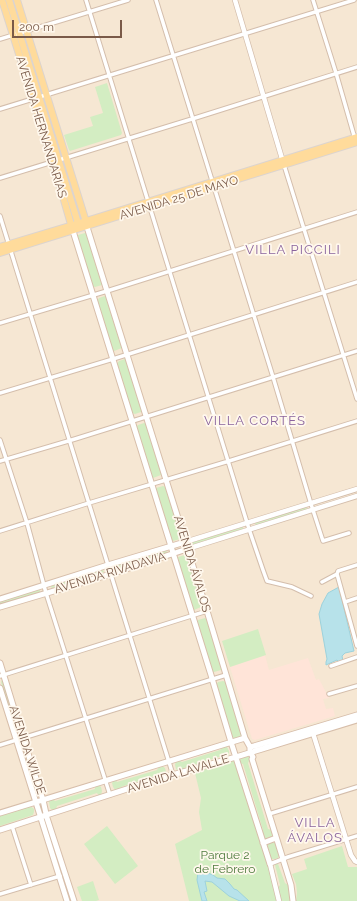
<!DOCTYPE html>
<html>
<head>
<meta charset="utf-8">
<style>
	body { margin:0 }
	#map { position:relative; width:357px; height:901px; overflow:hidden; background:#fef5e5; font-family:Raleway,sans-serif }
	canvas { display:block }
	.scale { position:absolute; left:12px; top:20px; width:110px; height:18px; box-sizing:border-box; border:2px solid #7a5a48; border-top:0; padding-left:5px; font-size:12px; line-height:14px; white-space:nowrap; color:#7a5a48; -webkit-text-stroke:3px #fff8ed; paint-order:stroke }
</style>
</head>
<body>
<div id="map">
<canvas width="357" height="901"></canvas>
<div class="scale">200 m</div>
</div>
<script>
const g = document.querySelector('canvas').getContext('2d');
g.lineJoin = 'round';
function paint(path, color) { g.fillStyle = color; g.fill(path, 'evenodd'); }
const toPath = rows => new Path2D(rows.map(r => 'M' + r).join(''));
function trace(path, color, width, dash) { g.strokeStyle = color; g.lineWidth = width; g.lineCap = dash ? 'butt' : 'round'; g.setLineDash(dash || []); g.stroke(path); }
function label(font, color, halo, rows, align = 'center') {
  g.font = font + ' Raleway,sans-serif'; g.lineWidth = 3.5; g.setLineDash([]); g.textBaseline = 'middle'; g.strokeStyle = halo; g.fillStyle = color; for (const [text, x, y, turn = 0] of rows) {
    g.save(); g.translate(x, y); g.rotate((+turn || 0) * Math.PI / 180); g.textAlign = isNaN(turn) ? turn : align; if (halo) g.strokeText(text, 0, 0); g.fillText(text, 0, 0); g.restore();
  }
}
paint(toPath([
	[0,0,357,0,357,901,0,901]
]), '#f6e7d3');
paint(toPath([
	[265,655,269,670,308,658,316,680,319,679,329,698,323,699,326,709,333,708,335,716,255,740,252,739,230,667]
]), '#ffe4d8');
paint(toPath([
	[107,83,122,133,121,135,70,151,69,150,64,135,93,126,90,117,103,113,95,87],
	[47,100,62,153,59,153,43,101],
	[85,233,88,234,103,283,102,285,95,287,92,286,78,237,78,235],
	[105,296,107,297,123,345,122,348,114,351,111,349,97,301,99,298],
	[125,359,128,361,142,409,141,412,135,414,132,413,116,365,119,361],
	[144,423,147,424,162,473,161,475,153,478,151,476,136,427,138,425],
	[163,486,166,487,182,537,180,539,173,541,171,540,155,492,156,488],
	[306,507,307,509,307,510,256,526,255,523],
	[243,527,243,529,193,546,192,542],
	[165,550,167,551,166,554,115,569,115,566],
	[185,555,188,556,203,605,201,607,194,610,192,608,177,560,178,557],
	[103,570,104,572,52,588,51,587,51,586],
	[39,589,40,590,40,592,0,605,0,601],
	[205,618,207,620,221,667,221,670,214,672,211,671,197,622,198,620],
	[258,629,266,655,230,667,222,641],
	[2,680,3,681,18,731,16,733,15,732,1,682],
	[223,681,226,682,242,734,239,738,235,739,231,736,216,685,218,682],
	[23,746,39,796,36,797,21,747],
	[225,746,227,747,229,751,229,754,228,757,223,758,222,756,184,768,182,771,177,770,176,769,175,765,176,761,179,760,182,762,220,750,222,747],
	[248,756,250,759,248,763,268,829,272,830,273,833,272,837,264,839,261,833,263,830,243,764,239,763,238,759,240,757],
	[234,759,236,760,279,901,189,901,175,844,202,830,199,812,201,798,195,773],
	[162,766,165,768,166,772,165,776,162,777,160,774,121,787,119,790,116,791,113,787,112,783,113,781,116,780,117,782,157,770,159,767],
	[98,784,101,787,102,791,101,795,99,796,97,793,57,806,56,809,52,810,50,808,49,801,53,799,55,801,95,789,95,785],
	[29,805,34,809,34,812,33,815,0,826,0,814],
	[107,826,138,866,115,884,84,844],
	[271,842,275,843,279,855,278,858,275,859,271,859,267,846,268,843],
	[342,846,348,867,357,867,357,901,296,901,297,893,296,884,292,874,307,869,304,859],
	[276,863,278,864,285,883,288,885,290,901,281,901,278,888,280,885,275,865],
	[93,881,99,900,96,901,82,901,77,887]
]), '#d3edc2');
const water = toPath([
	[339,587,354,651,345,653,342,656,343,661,339,662,337,660,326,665,326,662,327,659,319,614,322,604,328,593,339,587],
	[200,870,213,875,217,878,225,879,230,884,234,889,237,890,249,901,240,901,229,896,212,882,205,881,207,891,204,892,207,901,202,901,197,880,198,872,200,870]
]);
paint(water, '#b7e2ea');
trace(water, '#9dd2dc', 1);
const minor = toPath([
	[86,0,249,529,263,570,267,581,292,587,311,596],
	[156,0,273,377,311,504,323,541,349,533],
	[313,0,336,73,355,139],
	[0,39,128,0],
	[0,109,354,0],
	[284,165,357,399],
	[0,178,192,119,357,67],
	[0,216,173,775],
	[0,323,107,291,357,212],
	[0,393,113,359,357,282],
	[0,440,27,523,46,593,110,795],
	[0,461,75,439,357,351],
	[0,531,89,503,229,461,357,421],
	[357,565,338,571,337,574,357,646],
	[322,582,337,574],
	[345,602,357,598],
	[331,666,357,657],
	[0,676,207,611],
	[329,694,357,686],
	[0,745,226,675],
	[269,814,357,787],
	[12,826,31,885],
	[270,864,288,857,357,836],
	[0,894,60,876]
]);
const tertiary = toPath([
	[235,0,283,162],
	[185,542,357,489],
	[187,549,357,496],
	[312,730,351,855,355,861,357,862],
	[270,864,279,901]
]);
const secondary = toPath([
	[87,227,207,611,245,738,250,747,250,752,253,757,252,759,291,885,293,901],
	[73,231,211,675,231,742,270,864],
	[0,599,108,565,185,542],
	[0,607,111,574,187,549],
	[0,663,23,738,43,800,47,818,74,901],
	[0,688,67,901],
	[250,747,254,746,357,715],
	[0,813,245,738],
	[0,830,158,779,236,757,357,720],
	[263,843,276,838]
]);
const primary = toPath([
	[2,0,53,162,72,228],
	[9,0,78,223],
	[17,0,87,225],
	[0,247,86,221,357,137],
	[0,253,357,142]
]);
trace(minor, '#d4beac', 5.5);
trace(tertiary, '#d4beac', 6);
trace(secondary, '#d7beaa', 7);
trace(primary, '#dcd4cf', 8);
trace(minor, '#fff', 3.5);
trace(tertiary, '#fff', 4.5);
trace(secondary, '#fff', 5);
trace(primary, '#ffdb9b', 6);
label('12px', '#7a5a48', '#fff8ed', [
	["AVENIDA HERNANDARIAS",41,127,73],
	["AVENIDA 25 DE MAYO",179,198,-17],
	["AVENIDA ÁVALOS",192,564,73],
	["AVENIDA RIVADAVIA",110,573,-17],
	["AVENIDA WILDE",27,750,72],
	["AVENIDA LAVALLE",178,774,-17]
]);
label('12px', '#4d7a3c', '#fff8ed', [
	["Parque 2",225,855],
	["de Febrero",225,869]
]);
g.letterSpacing = '1px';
label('13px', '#8a639d', '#fff8ed', [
	["VILLA PICCILI",293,250],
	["VILLA CORTÉS",255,421],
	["VILLA",315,823],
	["ÁVALOS",315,838]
]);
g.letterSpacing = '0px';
</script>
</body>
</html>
